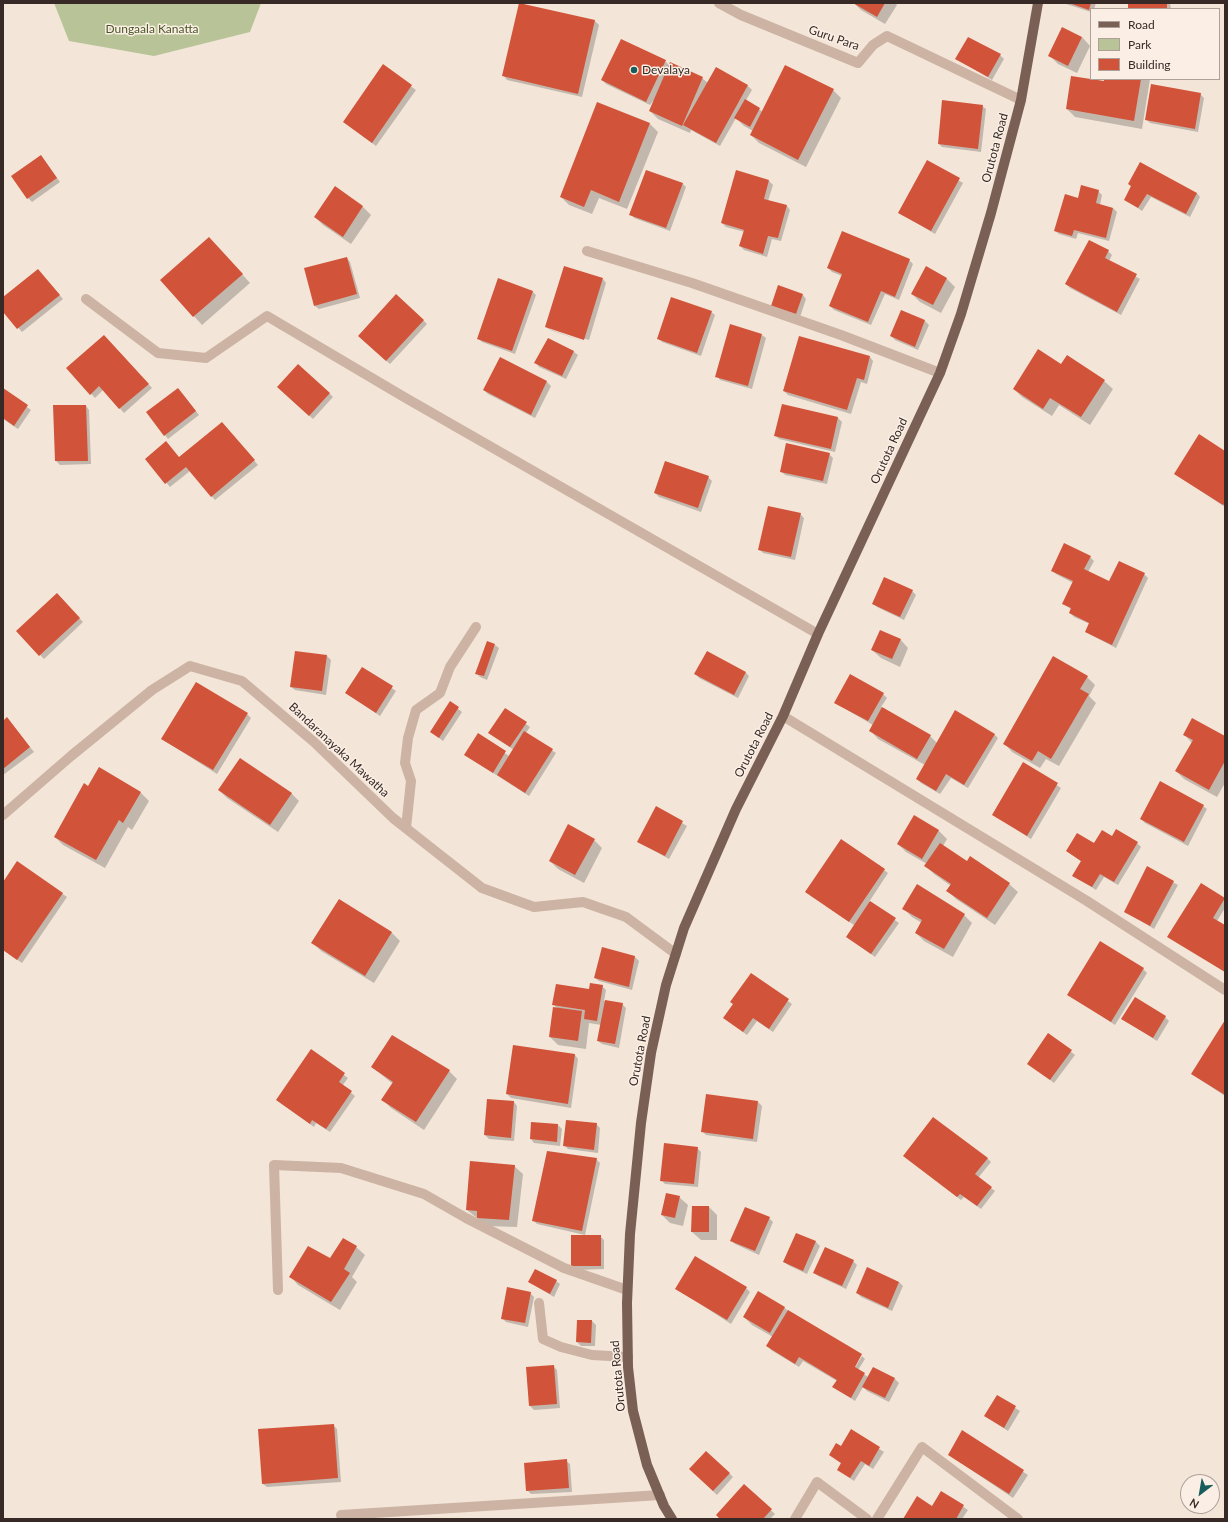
<!DOCTYPE html>
<html>
<head>
<meta charset="utf-8">
<style>
	body { margin:0 }
	#map { position:relative; width:1228px; height:1522px; overflow:hidden; background:#f3e5d8; font-family:Lato,sans-serif }
	canvas { display:block }
	.frame { position:absolute; inset:0; border:4px solid #372a26; pointer-events:none }
	.legend { position:absolute; left:1090px; top:8px; width:130px; height:72px; box-sizing:border-box; background:#fbefe5; border:1px solid #ada099; margin:0; padding:5px 7px; list-style:none; font-size:12px; color:#372a26 }
	.legend li { display:flex; align-items:center; gap:8px; height:20px }
	.legend b { width:20px; border:1px solid #ada099 }
	.north { position:absolute; left:1180px; top:1474px; width:40px; height:40px; box-sizing:border-box; background:#fbefe5; border:1px solid #ada099; border-radius:50%; rotate:211deg; font-size:11px; font-weight:700; line-height:16px; text-align:center; color:#372a26 }
	.north::after { content:''; display:block; margin:auto; width:14px; height:18px; background:#185c5c; clip-path:polygon(50% 0,100% 100%,50% 72%,0 100%) }
</style>
</head>
<body>
<div id="map">
<canvas width="1228" height="1522"></canvas>
<div class="frame"></div>
<ul class="legend">
<li><b style="height:5px;background:#7a5f55"></b>Road</li>
<li><b style="height:11px;background:#b8c497"></b>Park</li>
<li><b style="height:11px;background:#d15339"></b>Building</li>
</ul>
<div class="north">N</div>
</div>
<script>
const g = document.querySelector('canvas').getContext('2d');
g.lineJoin = 'round';
function paint(path, color) { g.fillStyle = color; g.fill(path, 'evenodd'); }
const toPath = rows => new Path2D(rows.map(r => 'M' + r).join(''));
function trace(path, color, width, dash) { g.strokeStyle = color; g.lineWidth = width; g.lineCap = dash ? 'butt' : 'round'; g.setLineDash(dash || []); g.stroke(path); }
function label(font, color, halo, rows, align = 'center') {
  g.font = font + ' Lato,sans-serif'; g.lineWidth = 3; g.setLineDash([]); g.textBaseline = 'middle'; g.strokeStyle = halo; g.fillStyle = color; for (const [text, x, y, turn = 0] of rows) {
    g.save(); g.translate(x, y); g.rotate((+turn || 0) * Math.PI / 180); g.textAlign = isNaN(turn) ? turn : align; if (halo) g.strokeText(text, 0, 0); g.fillText(text, 0, 0); g.restore();
  }
}
paint(toPath([
	[54,3,261,3,250,32,154,56,69,41]
]), '#b8c497');
paint(toPath([
	[854,3,895,3,897,5,885,24,861,10],
	[1063,3,1096,3,1094,9,1091,9,1091,12],
	[1129,3,1170,3,1171,9,1129,9],
	[595,21,599,25,582,97,507,80,504,76],
	[1082,37,1090,46,1077,73,1058,64,1050,56],
	[1000,55,1004,59,992,80,957,59],
	[665,61,670,66,702,78,708,83,717,69,748,86,752,90,746,100,763,112,833,90,841,98,806,167,759,143,751,135,753,131,744,126,736,118,720,146,691,130,690,133,658,119,650,111,654,101,653,101,650,105,606,84,602,80],
	[383,66,416,90,376,146,344,122],
	[1105,79,1150,79,1142,129,1075,117,1067,109,1104,82],
	[1200,94,1204,98,1198,132,1150,123,1146,119],
	[598,103,650,124,658,132,627,209,599,198,592,214,569,205,561,197],
	[982,106,986,109,981,152,942,147,939,144],
	[45,161,60,182,32,202,28,198],
	[927,162,963,183,935,234,900,213],
	[737,171,769,181,773,185,768,201,787,206,790,210,781,241,772,239,767,257,744,250,740,246,745,232,726,227,722,223],
	[683,184,686,187,670,231,634,218,631,214],
	[1129,184,1197,193,1200,197,1190,217,1151,197,1142,211,1125,199,1132,187],
	[335,188,363,207,371,215,351,244,323,225,315,217],
	[1098,191,1102,195,1100,205,1113,208,1117,212,1109,241,1078,233,1076,239,1059,234,1055,231,1065,195,1079,199],
	[217,246,250,283,202,325,161,280],
	[1108,251,1112,255,1109,261,1140,279,1121,315,1070,288,1066,284],
	[347,258,350,262,360,298,319,309,315,306],
	[909,260,913,264,899,300,885,294,871,325,834,310,830,306,842,276,832,272,828,268],
	[926,267,947,279,955,287,941,313,920,302,912,294],
	[38,270,63,299,22,332,3,310,3,298],
	[603,279,606,283,589,340,549,327,549,329,588,343,550,330,546,327],
	[532,291,536,295,515,354,482,342,478,338],
	[803,295,806,299,800,317,776,309],
	[901,311,925,321,929,325,918,350,895,340,891,336],
	[711,312,715,315,701,356,662,342,658,338],
	[423,320,427,324,390,364,363,340],
	[762,335,766,338,752,389,720,380,717,376],
	[104,336,152,388,124,413,103,390,95,398,67,368],
	[574,352,578,355,566,379,539,367,536,363],
	[870,357,873,361,867,384,861,382,851,414,788,395,784,391],
	[500,358,547,382,551,386,535,418,488,394,484,390],
	[1062,365,1104,381,1113,389,1090,425,1059,405,1052,416,1022,397,1014,389],
	[3,390,31,410,18,429,3,419],
	[282,391,329,393,333,397,313,419],
	[182,393,199,415,168,439,165,435],
	[54,406,86,406,89,410,91,464,60,465,56,461],
	[782,406,838,418,842,422,835,452,779,439,775,435],
	[225,427,258,465,215,500,190,471,170,487,146,459,179,458],
	[1225,452,1225,507,1175,474],
	[829,454,833,458,827,484,785,475,781,471],
	[708,477,712,481,701,512,659,497,655,493],
	[800,514,804,518,795,560,763,553,759,549],
	[1090,557,1094,561,1088,572,1109,582,1119,562,1144,574,1148,578,1116,648,1091,635,1087,632,1090,624,1074,617,1070,613,1072,610,1064,604,1073,583,1056,574,1052,570],
	[912,591,916,595,904,620,877,607,873,603],
	[57,595,83,622,44,659,17,631],
	[900,639,908,648,900,667,881,658,872,650],
	[495,645,499,648,487,680,480,677,476,673],
	[327,656,331,660,326,695,295,690,291,687],
	[363,668,396,691,380,716,346,693],
	[745,672,749,676,738,698,699,678,696,674],
	[1087,677,1095,685,1089,696,1096,703,1059,766,1046,759,1040,768,1012,752,1004,743],
	[883,694,887,698,881,707,930,736,937,743,994,734,998,738,968,788,951,778,940,794,921,783,917,779,925,765,878,739,870,730,873,725,835,703],
	[451,703,462,712,443,741,431,732],
	[505,709,530,727,526,733,556,753,529,796,465,755,478,735,509,756,514,750,493,736],
	[247,714,251,718,217,774,162,739],
	[3,722,11,723,34,752,3,775],
	[1184,734,1225,737,1225,783,1217,797,1184,779,1176,771,1192,743],
	[1024,763,1061,788,1031,839,994,815],
	[89,787,141,793,149,801,132,830,128,827,105,868,63,845,55,837],
	[219,790,291,793,299,801,278,832,227,798],
	[1203,806,1207,809,1188,846,1145,823,1141,819],
	[657,808,687,826,669,859,638,842],
	[914,817,939,831,947,839,943,846,967,862,1009,884,1018,892,995,925,956,899,948,891,951,886,934,874,926,866,927,864,906,852,898,844],
	[1112,837,1137,843,1141,847,1118,885,1104,877,1096,890,1074,876,1082,862,1067,851],
	[594,840,602,848,584,883,558,869,550,861],
	[18,863,67,897,22,963,3,950,3,884],
	[1148,868,1178,885,1154,929,1125,911],
	[884,870,888,873,869,902,899,923,875,957,847,937,854,925,810,895],
	[1202,885,1225,899,1225,908,1217,921,1225,927,1225,972,1168,936],
	[339,900,392,933,400,941,374,983,321,951,313,943],
	[904,909,964,915,972,923,953,957,924,941,916,933,922,923,912,917],
	[635,957,639,961,632,990,599,981,595,978],
	[1143,969,1147,973,1115,1025,1068,994],
	[751,974,792,1004,773,1032,757,1021,747,1035,728,1021,734,1004],
	[602,986,606,990,604,1001,622,1004,626,1008,619,1048,602,1044,598,1041,601,1025,589,1023,586,1049,558,1045,550,1037,558,1009,553,1004],
	[1165,1017,1169,1021,1157,1041,1123,1019],
	[1225,1022,1225,1096,1192,1074],
	[1049,1034,1075,1055,1054,1083,1028,1063],
	[416,1049,449,1071,457,1079,424,1130,391,1108,383,1100,393,1084,372,1067],
	[312,1051,348,1078,342,1086,355,1096,330,1132,316,1123,314,1127,281,1103],
	[575,1055,578,1059,571,1108,511,1098,507,1094],
	[514,1102,517,1106,514,1141,489,1139,485,1135],
	[758,1102,762,1106,757,1142,706,1135,702,1131],
	[532,1123,558,1125,562,1129,560,1146,534,1143,531,1139],
	[596,1124,600,1128,598,1153,568,1149,564,1145],
	[697,1148,701,1152,698,1187,665,1184,661,1180],
	[987,1158,991,1162,978,1178,995,1191,981,1209,964,1197,961,1200,908,1159],
	[596,1159,600,1163,585,1235,537,1224,533,1220],
	[514,1166,523,1174,517,1227,487,1226,467,1210],
	[679,1197,688,1205,683,1226,670,1223,662,1215],
	[709,1207,717,1215,717,1240,701,1240,692,1232],
	[769,1218,773,1222,759,1255,735,1244,732,1241],
	[797,1234,816,1242,820,1246,807,1274,788,1265,784,1261],
	[600,1236,604,1240,604,1269,576,1270,572,1266],
	[356,1247,365,1255,352,1277,357,1282,340,1310,298,1285,290,1276],
	[853,1261,857,1265,846,1289,818,1276,814,1272],
	[868,1268,899,1282,903,1286,892,1311,861,1297,857,1293],
	[556,1281,560,1284,554,1297,529,1282],
	[746,1288,750,1292,731,1324,677,1289],
	[759,1292,785,1308,853,1371,862,1356,865,1359,858,1370,868,1377,873,1368,895,1379,899,1383,889,1402,867,1391,863,1387,855,1401,833,1387,837,1381,803,1361,799,1367,771,1350,768,1346,773,1337,752,1325,744,1317],
	[530,1293,534,1297,528,1327,506,1322,502,1318],
	[592,1321,596,1325,595,1346,581,1346,577,1342],
	[553,1366,557,1370,560,1408,534,1410,530,1406],
	[997,1396,1020,1411,1008,1431,985,1416],
	[333,1425,337,1429,341,1482,267,1487,263,1484],
	[851,1431,884,1452,873,1469,865,1464,854,1481,838,1470,842,1464,830,1455,841,1447],
	[962,1432,1028,1475,1013,1498,949,1455],
	[566,1461,570,1464,572,1492,531,1494,527,1490],
	[690,1469,729,1473,733,1477,717,1495],
	[744,1485,775,1514,770,1519,721,1519],
	[942,1492,968,1510,962,1519,904,1519,932,1507]
]), '#0003');
paint(toPath([
	[519,3,595,20,578,94,502,76],
	[853,3,885,3,877,17],
	[1069,3,1091,3,1089,10],
	[1128,3,1167,3,1167,9,1128,9],
	[1062,27,1082,37,1068,66,1048,56],
	[968,37,1001,54,988,77,955,59],
	[621,39,666,60,646,102,601,80],
	[670,62,703,77,682,126,649,111],
	[383,64,412,85,372,143,343,122],
	[785,65,834,89,798,160,750,135],
	[716,67,748,85,716,143,683,125],
	[1071,76,1104,81,1104,79,1141,79,1134,121,1066,109],
	[1151,84,1201,93,1195,129,1145,120],
	[745,99,760,108,750,127,734,118],
	[942,100,983,105,978,149,938,144],
	[597,102,650,123,619,202,591,190,584,207,560,197],
	[41,155,57,178,27,199,11,176],
	[927,160,960,178,931,231,898,213],
	[1140,162,1197,193,1186,214,1147,194,1138,208,1124,200,1131,186,1128,184],
	[646,170,683,183,666,228,629,215],
	[736,170,769,180,764,199,787,205,778,238,768,236,763,254,739,246,744,230,721,223],
	[1081,185,1099,190,1096,203,1113,208,1106,238,1074,230,1072,236,1054,231,1065,194,1078,198],
	[335,186,363,206,343,237,314,217],
	[842,231,910,259,895,297,881,291,868,322,829,306,842,274,827,268],
	[209,237,243,274,193,317,160,280],
	[1089,240,1109,250,1105,258,1137,274,1117,312,1065,284],
	[347,257,357,294,314,306,304,268],
	[564,266,603,278,584,340,545,327],
	[926,266,947,278,933,305,911,294],
	[38,269,60,295,17,329,3,312,3,297],
	[498,278,533,291,512,351,477,339],
	[778,285,803,294,796,314,771,306],
	[396,294,424,320,386,361,358,336],
	[671,297,712,311,697,353,657,339],
	[901,310,925,320,915,347,890,336],
	[730,324,762,334,748,386,715,377],
	[104,335,149,384,119,409,99,386,90,395,66,368],
	[799,336,870,356,864,380,857,378,847,410,783,391],
	[548,338,574,351,562,376,534,363],
	[1038,349,1061,364,1067,355,1105,380,1081,417,1050,398,1043,409,1013,389],
	[500,357,547,381,531,415,483,390],
	[298,364,330,393,309,416,277,387],
	[3,388,28,405,14,426,3,418],
	[178,388,196,411,164,436,146,412],
	[782,404,838,417,831,449,774,436],
	[53,405,86,405,88,461,55,461],
	[222,422,255,460,211,497,186,467,165,484,145,459,166,441,179,457],
	[1199,434,1225,451,1225,503,1223,505,1174,474],
	[786,443,830,453,823,481,780,472],
	[665,461,709,476,698,508,654,493],
	[768,506,801,513,791,557,758,550],
	[1064,543,1091,556,1084,569,1109,581,1119,561,1145,573,1112,645,1085,632,1089,623,1069,613,1071,608,1062,604,1073,581,1051,571],
	[884,577,913,590,900,617,872,604],
	[57,593,80,618,39,656,16,631],
	[880,630,901,639,892,659,871,650],
	[487,641,495,644,484,676,475,674],
	[295,651,327,655,322,691,290,687],
	[707,651,746,672,734,695,694,674],
	[1053,656,1088,676,1080,689,1089,694,1051,759,1038,751,1032,761,1003,744],
	[362,667,393,686,376,713,345,693],
	[850,674,884,693,868,721,834,703],
	[196,682,248,713,213,770,161,739],
	[450,701,459,707,439,738,430,732],
	[882,707,931,735,917,759,869,731],
	[505,708,527,722,510,747,488,733],
	[955,710,995,734,964,785,946,774,936,791,916,779],
	[7,717,30,747,3,769,3,721],
	[1192,718,1225,736,1225,761,1209,790,1175,771,1193,740,1183,735],
	[524,731,553,749,525,793,497,775],
	[478,733,506,751,493,773,464,755],
	[240,758,292,793,270,825,218,790],
	[1023,762,1058,783,1027,836,992,815],
	[99,767,141,792,123,823,119,820,96,860,54,837,84,783,88,786],
	[1160,781,1204,805,1184,842,1140,819],
	[656,806,683,821,665,856,637,842],
	[914,815,939,830,922,859,897,844],
	[568,824,595,839,575,875,549,861],
	[1116,829,1138,842,1114,882,1100,874,1092,887,1072,876,1081,861,1066,851,1077,833,1094,843,1102,830,1112,836],
	[841,839,885,869,849,922,805,892],
	[940,843,967,861,970,856,1010,883,987,918,946,891,951,884,924,866],
	[17,861,63,893,17,960,3,950,3,882],
	[1147,866,1174,881,1150,926,1124,912],
	[1201,883,1225,898,1213,918,1225,925,1225,972,1167,937],
	[917,884,965,914,944,949,915,933,922,920,902,909],
	[339,899,392,932,365,976,311,943],
	[870,901,896,918,871,954,846,937],
	[1100,941,1144,968,1111,1022,1067,995],
	[602,947,635,956,629,987,594,978],
	[751,973,789,999,769,1029,753,1018,743,1032,723,1018,733,1004,730,1002],
	[590,983,603,985,597,1021,584,1019,585,1010,552,1005,556,984,589,989],
	[1135,997,1166,1016,1153,1038,1121,1019],
	[605,1000,623,1003,615,1044,597,1041],
	[553,1007,582,1011,578,1041,549,1037],
	[1225,1020,1225,1095,1191,1074],
	[1048,1033,1072,1050,1050,1080,1027,1064],
	[392,1035,450,1070,416,1122,381,1100,393,1082,371,1067],
	[513,1045,575,1054,568,1104,506,1094],
	[311,1049,345,1073,339,1082,352,1091,326,1129,312,1120,310,1124,276,1100],
	[706,1094,758,1101,753,1139,701,1132],
	[487,1099,514,1101,511,1138,484,1135],
	[933,1117,988,1158,975,1174,992,1187,977,1206,960,1194,957,1197,903,1156],
	[566,1120,597,1123,594,1150,563,1146],
	[531,1122,558,1124,557,1142,530,1139],
	[664,1143,698,1147,694,1184,660,1181],
	[547,1151,597,1158,582,1231,532,1221],
	[470,1161,515,1165,509,1220,477,1218,477,1211,466,1210],
	[666,1193,680,1196,675,1218,661,1215],
	[692,1206,709,1206,709,1232,691,1232],
	[745,1207,770,1217,755,1251,730,1241],
	[796,1233,816,1241,803,1271,783,1262],
	[571,1235,601,1235,601,1266,571,1266],
	[343,1238,357,1246,344,1269,350,1273,331,1302,289,1277,308,1246,330,1258],
	[825,1247,854,1260,842,1286,813,1273],
	[695,1256,747,1287,727,1320,675,1289],
	[867,1267,899,1282,888,1308,856,1293],
	[535,1269,557,1280,550,1294,528,1282],
	[507,1287,531,1292,525,1323,501,1319],
	[758,1291,785,1307,770,1333,743,1317],
	[788,1310,862,1354,855,1367,865,1373,851,1398,832,1387,837,1380,799,1357,795,1364,766,1346],
	[577,1320,592,1320,591,1343,576,1342],
	[554,1365,557,1404,529,1406,526,1367],
	[873,1367,895,1378,885,1398,862,1387],
	[997,1395,1016,1406,1004,1428,984,1416],
	[334,1424,338,1478,262,1484,258,1429],
	[851,1429,880,1447,869,1466,861,1461,850,1478,837,1470,841,1463,829,1455,836,1443,841,1446],
	[962,1430,1024,1470,1009,1494,948,1455],
	[706,1451,730,1473,713,1491,689,1469],
	[567,1459,569,1488,526,1491,524,1463],
	[744,1484,772,1509,763,1519,720,1519,716,1515],
	[941,1491,964,1505,956,1519,903,1519,917,1496,932,1506]
]), '#d15339');
trace(toPath([
	[719,3,741,15,858,63,873,45,887,36,1021,100],
	[587,251,692,283,841,335,940,373],
	[86,299,158,353,206,358,267,316,404,397,818,634],
	[783,716,1087,901,1225,990],
	[3,815,71,756,152,690,190,666,242,681,314,742,393,818,482,888,534,907,583,902,626,917,676,954],
	[406,828,411,781,405,763,408,738,416,710,440,693,450,667,476,627],
	[278,1290,274,1165,341,1168,424,1194,466,1218,564,1268,627,1290],
	[539,1303,543,1339,561,1347,592,1355,628,1357],
	[341,1515,660,1495],
	[795,1519,817,1482,867,1519],
	[877,1519,922,1447,1018,1519]
]), '#ccb3a3', 10);
trace(toPath([
	[672,1519,664,1506,647,1465,633,1411,628,1367,627,1303,630,1234,641,1123,651,1053,666,985,684,928,736,809,783,716,818,634,940,373,961,314,991,213,1021,100,1038,3]
]), '#7a5f55', 10);
for (const [x, y, r, color] of [
	[634,70,4,"#185c5c"]
]) { const dot = new Path2D(); dot.arc(x, y, r, 0, 2 * Math.PI); g.fillStyle = color; g.fill(dot); trace(dot, '#fbefe5', 1.5); }
label('12px', '#495727', '#fbefe5', [
	["Dungaala Kanatta",152,29]
]);
label('12px', '#372a26', '#fbefe5', [
	["Guru Para",834,38,19],
	["Orutota Road",995,148,-75],
	["Orutota Road",889,451,-65],
	["Orutota Road",754,745,-63],
	["Bandaranayaka Mawatha",339,750,43],
	["Orutota Road",640,1051,-79],
	["Orutota Road",618,1376,-95]
]);
label('12px', '#372a26', '#fbefe5', [
	["Devalaya",642,70]
], 'left');
</script>
</body>
</html>
